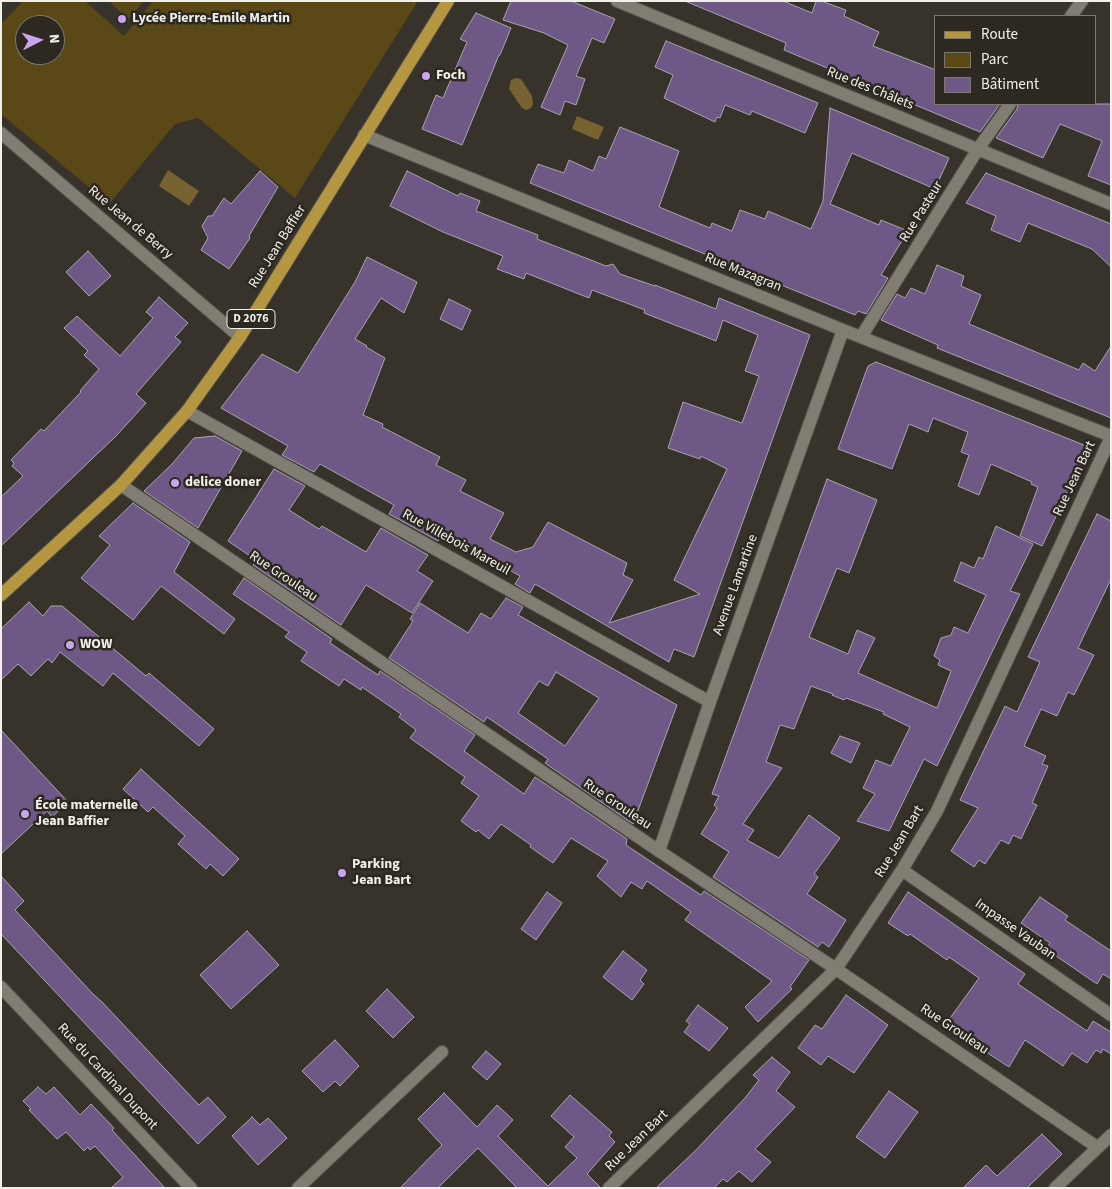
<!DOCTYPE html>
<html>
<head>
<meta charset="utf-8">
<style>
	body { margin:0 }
	#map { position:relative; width:1112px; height:1189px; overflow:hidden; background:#37332a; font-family:"Source Sans 3",sans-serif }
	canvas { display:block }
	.frame { position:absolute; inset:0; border:2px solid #f2f0ea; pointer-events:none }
	.legend { position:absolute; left:934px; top:15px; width:162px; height:90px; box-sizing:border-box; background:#2d2920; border:1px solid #7c7971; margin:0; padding:6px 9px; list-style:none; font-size:15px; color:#f2f0ea }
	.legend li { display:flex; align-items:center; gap:10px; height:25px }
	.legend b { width:25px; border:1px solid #7c7971 }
	.north { position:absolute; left:15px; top:15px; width:50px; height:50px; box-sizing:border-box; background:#2d2920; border:1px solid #7c7971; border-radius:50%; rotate:85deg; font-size:14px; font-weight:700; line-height:20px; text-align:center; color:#f2f0ea }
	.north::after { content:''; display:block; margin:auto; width:18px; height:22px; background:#c8a6ef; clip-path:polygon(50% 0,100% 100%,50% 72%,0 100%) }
</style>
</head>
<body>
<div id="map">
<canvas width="1112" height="1189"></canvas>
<div class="frame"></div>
<ul class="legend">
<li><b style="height:6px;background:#b49740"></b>Route</li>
<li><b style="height:14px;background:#5a4817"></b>Parc</li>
<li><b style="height:14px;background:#6e5986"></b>Bâtiment</li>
</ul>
<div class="north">N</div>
</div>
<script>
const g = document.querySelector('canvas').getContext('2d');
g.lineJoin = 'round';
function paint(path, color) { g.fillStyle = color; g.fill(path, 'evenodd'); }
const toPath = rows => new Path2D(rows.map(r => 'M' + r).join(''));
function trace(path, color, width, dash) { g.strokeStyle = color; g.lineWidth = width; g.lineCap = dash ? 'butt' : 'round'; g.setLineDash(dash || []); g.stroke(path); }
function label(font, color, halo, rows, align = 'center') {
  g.font = font + ' "Source Sans 3",sans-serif'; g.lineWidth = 5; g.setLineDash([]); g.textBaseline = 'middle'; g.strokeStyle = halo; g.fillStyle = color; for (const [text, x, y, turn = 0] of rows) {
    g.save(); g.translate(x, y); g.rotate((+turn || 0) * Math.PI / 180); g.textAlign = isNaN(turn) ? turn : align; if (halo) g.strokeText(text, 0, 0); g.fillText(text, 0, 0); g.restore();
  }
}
paint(toPath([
	[23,1,85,1,124,36,153,1,418,1,295,198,198,118,175,124,109,204,1,114,1,24],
	[25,25,55,25,55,55,25,55],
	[109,1,144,1,128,19]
]), '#5a4817');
paint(toPath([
	[516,78,521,79,532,96,533,104,531,108,526,110,522,108,509,89,511,80],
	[577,116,604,127,598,140,572,129],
	[168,170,199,191,189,206,159,186]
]), '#766331');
const building = toPath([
	[511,1,571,1,615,19,604,43,592,38,576,76,585,79,576,105,565,101,560,115,541,107,568,45,544,33,503,20,511,1],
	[685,1,783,1,812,13,816,1,821,1,846,10,844,16,879,32,873,46,936,70,936,104,1000,104,980,132,851,78,833,71,833,68,832,70,784,50,786,43,685,1],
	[476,13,511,28,500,55,499,55,462,145,422,129,436,95,443,98,467,42,460,39,476,13],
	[666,41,818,103,805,133,752,111,750,115,725,105,720,118,717,117,715,122,664,98,673,75,655,67,666,41],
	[1018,104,1111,104,1111,185,1088,176,1102,141,1060,124,1043,158,996,138,1017,109,1018,104],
	[830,108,949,158,935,189,852,153,830,204,879,225,881,220,908,231,881,275,888,278,866,314,858,311,855,315,530,183,538,164,564,173,569,160,593,171,599,156,606,159,620,127,679,151,659,207,710,228,712,223,732,231,740,210,765,219,768,211,811,229,823,201,830,108],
	[260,171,278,187,249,236,250,238,229,269,201,250,208,238,202,226,208,216,212,216,224,198,231,204,260,171],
	[407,171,458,196,460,193,480,201,476,211,538,235,537,239,606,266,613,264,620,274,655,286,655,285,716,309,719,298,810,335,694,657,674,649,669,662,535,584,530,593,515,584,520,576,443,533,438,541,389,514,394,505,320,464,314,472,282,455,288,446,221,408,262,354,298,373,355,282,367,257,417,282,404,313,381,298,355,339,367,346,366,347,385,358,363,415,383,424,382,427,440,457,436,465,466,480,460,491,504,513,490,539,516,552,533,547,548,522,627,563,623,575,633,580,609,623,700,594,674,580,727,469,701,456,700,459,668,448,683,402,742,423,759,376,745,371,758,335,723,320,716,341,644,313,645,310,592,290,589,298,526,273,524,279,497,269,503,256,443,232,390,206,407,171],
	[986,173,1111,224,1111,267,1092,249,1028,223,1020,242,991,230,996,216,966,203,986,173],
	[88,251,111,276,89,296,66,272,88,251],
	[937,265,964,276,961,286,981,295,969,324,1079,370,1083,363,1095,371,1111,346,1111,418,937,348,938,345,881,320,897,294,905,298,911,288,925,294,937,265],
	[159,297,188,323,175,337,181,342,136,394,146,403,117,435,1,546,1,497,23,476,12,466,14,463,11,460,41,429,44,431,81,392,80,391,99,369,84,355,88,351,64,328,77,316,120,356,153,318,146,312,159,297],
	[449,299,471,310,462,330,440,319,449,299],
	[876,362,1089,447,1042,546,1020,536,1038,487,1031,484,1032,482,991,464,979,495,958,486,969,455,961,452,968,432,933,418,928,432,909,424,892,469,838,449,868,366,876,362],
	[215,436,242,451,198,528,144,491,172,464,194,438,215,436],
	[274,469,305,486,289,510,319,529,322,526,366,552,381,528,428,555,417,571,433,581,412,613,366,585,341,625,253,565,256,560,228,541,274,469],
	[827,479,877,500,849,573,837,568,809,637,848,654,857,630,875,638,858,673,937,708,951,671,938,665,940,660,934,656,941,638,951,635,954,627,968,633,986,595,954,581,961,562,974,568,979,557,983,559,996,526,1033,544,1010,591,1020,594,937,766,924,759,889,831,857,821,875,794,863,788,876,760,891,766,910,727,883,714,884,712,846,698,844,700,832,695,833,694,811,686,794,729,780,725,766,762,782,768,743,824,754,830,747,840,779,858,809,815,840,838,814,874,818,877,807,894,846,920,829,947,822,942,818,947,713,877,729,852,701,834,717,808,714,805,719,796,712,794,827,479],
	[133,503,190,542,174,572,235,619,224,634,161,586,133,620,81,578,110,545,99,536,133,503],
	[1097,514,1111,521,1111,579,1078,648,1094,655,1074,695,1068,692,1057,716,1041,709,1024,746,1046,756,1042,764,1048,766,1032,803,1037,805,1021,839,1013,835,1009,844,1001,840,985,864,979,860,974,867,951,851,978,808,960,800,1005,706,1017,712,1040,662,1028,657,1097,514],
	[244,578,332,639,330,643,378,675,380,671,475,735,464,751,524,794,535,777,627,839,626,845,701,895,704,891,809,960,790,987,792,989,758,1022,745,1007,772,981,685,920,691,912,647,881,642,889,631,882,621,897,597,876,608,861,571,838,553,863,530,847,531,845,501,824,489,839,478,830,476,832,461,821,479,796,461,783,465,777,410,738,416,730,399,717,401,714,362,687,361,690,344,679,339,686,301,661,307,652,285,637,289,632,233,594,244,578],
	[506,598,523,607,518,615,677,705,633,824,545,763,548,759,487,717,484,722,389,658,413,621,410,619,420,603,468,633,481,613,491,619,506,598],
	[556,672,599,698,565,746,518,713,539,681,548,686,556,672],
	[29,602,43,616,51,606,62,606,146,676,149,673,214,729,199,746,113,673,103,686,60,652,52,663,48,659,31,676,18,664,1,680,1,629,29,602],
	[1,730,68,802,52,817,47,811,1,854,1,730],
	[840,736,860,743,851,763,831,753,840,736],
	[141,769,239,859,223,876,210,864,206,869,178,844,185,836,153,807,148,812,123,789,141,769],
	[1,876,24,901,15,910,93,994,102,1002,199,1105,208,1097,226,1117,198,1144,1,934,1,876],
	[547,892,562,903,536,940,521,929,547,892],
	[908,892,1025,974,1018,984,1087,1031,1093,1021,1111,1032,1111,1054,1103,1049,1101,1053,1096,1050,1087,1063,1072,1053,1063,1066,1025,1040,1009,1067,945,1025,979,978,949,957,947,960,910,934,908,936,888,923,908,892],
	[1040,897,1068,916,1065,920,1111,951,1111,979,1103,974,1097,984,1046,949,1050,943,1021,923,1040,897],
	[247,931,279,965,231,1009,200,975,247,931],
	[623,951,647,970,640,980,644,984,632,1000,603,977,623,951],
	[387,989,414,1017,393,1038,366,1011,387,989],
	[846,995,888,1025,854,1073,828,1056,821,1065,798,1048,815,1025,822,1029,846,995],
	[698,1005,728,1028,709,1051,684,1032,690,1024,686,1021,698,1005],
	[335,1040,359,1066,340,1086,335,1081,323,1092,302,1071,335,1040],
	[486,1051,501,1064,487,1080,472,1067,486,1051],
	[772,1057,790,1072,776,1091,795,1107,755,1149,771,1162,752,1182,739,1171,727,1182,723,1179,714,1188,656,1188,697,1149,745,1098,759,1080,753,1075,772,1057],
	[38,1087,46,1094,54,1087,80,1115,91,1104,114,1128,112,1130,165,1188,111,1188,123,1177,95,1146,90,1150,88,1147,84,1151,66,1132,57,1139,29,1110,31,1109,23,1101,38,1087],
	[889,1091,918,1112,885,1158,856,1137,889,1091],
	[444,1093,477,1127,497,1105,513,1120,498,1136,548,1186,577,1158,565,1147,574,1137,551,1116,570,1095,612,1132,609,1136,615,1142,587,1174,601,1188,517,1188,478,1148,438,1188,400,1188,442,1145,418,1119,444,1093],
	[252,1117,260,1125,268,1118,287,1138,258,1165,232,1136,252,1117],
	[1042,1134,1062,1154,1027,1188,963,1188,986,1165,997,1176,1042,1134]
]);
paint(building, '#6e5986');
trace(building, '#a8a4af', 1);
const street = toPath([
	[617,1,1111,204],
	[1071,16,1082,1],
	[1,133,240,337],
	[364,135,843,330,1111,436],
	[861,337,978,149,1010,104],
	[187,411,710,702],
	[121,485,659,851,836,969,1097,1147],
	[659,851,710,702,843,330],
	[902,870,1111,1015],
	[1,987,191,1188],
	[298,1188,442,1052],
	[609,1188,836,969,902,870,937,811,1111,437]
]);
const secondary = toPath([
	[1055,1188,1111,1135]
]);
const primary = toPath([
	[1,595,121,485,187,411,240,337,448,1]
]);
trace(street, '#55524a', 14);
trace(secondary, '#55524a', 14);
trace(primary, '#55524a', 14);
trace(street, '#817d72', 12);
trace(secondary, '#817d72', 12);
trace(primary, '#b49740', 12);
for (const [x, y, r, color] of [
	[122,19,5,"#c8a6ef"],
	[426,76,5,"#c8a6ef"],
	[175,483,5,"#c8a6ef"],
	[70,645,5,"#c8a6ef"],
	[25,814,5,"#c8a6ef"],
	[342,873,5,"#c8a6ef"]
]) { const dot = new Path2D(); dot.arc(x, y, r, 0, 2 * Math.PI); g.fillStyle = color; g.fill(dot); trace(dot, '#2d2920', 2); }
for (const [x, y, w] of [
	[251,319,48]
]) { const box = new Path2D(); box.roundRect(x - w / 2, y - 9.5, w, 19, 4); g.fillStyle = '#2d2920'; g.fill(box); trace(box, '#f2f0ea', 1); }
label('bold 12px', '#f2f0ea', null, [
	["D 2076",251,319]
]);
label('bold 14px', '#f2f0ea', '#2d2920', [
	["Lycée Pierre-Emile Martin",132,19],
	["Foch",436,76],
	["delice doner",185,483],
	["WOW",80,645],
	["École maternelle",35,806],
	["Jean Baffier",35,822],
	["Parking",352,865],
	["Jean Bart",352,881]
], 'left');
label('14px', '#f2f0ea', '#2d2920', [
	["Rue des Châlets",870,89,22],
	["Rue Pasteur",922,212,-58],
	["Rue Jean de Berry",130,223,40],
	["Rue Jean Baffier",278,247,-58],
	["Rue Mazagran",743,273,22],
	["Rue Jean Bart",1075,479,-65],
	["Rue Villebois Mareuil",456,543,29],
	["Rue Grouleau",283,577,34],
	["Avenue Lamartine",736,585,-70],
	["Rue Grouleau",617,805,34],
	["Rue Jean Bart",900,842,-59],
	["Impasse Vauban",1015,930,35],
	["Rue Grouleau",954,1030,34],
	["Rue du Cardinal Dupont",107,1077,47],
	["Rue Jean Bart",637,1141,-44]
]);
</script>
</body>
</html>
